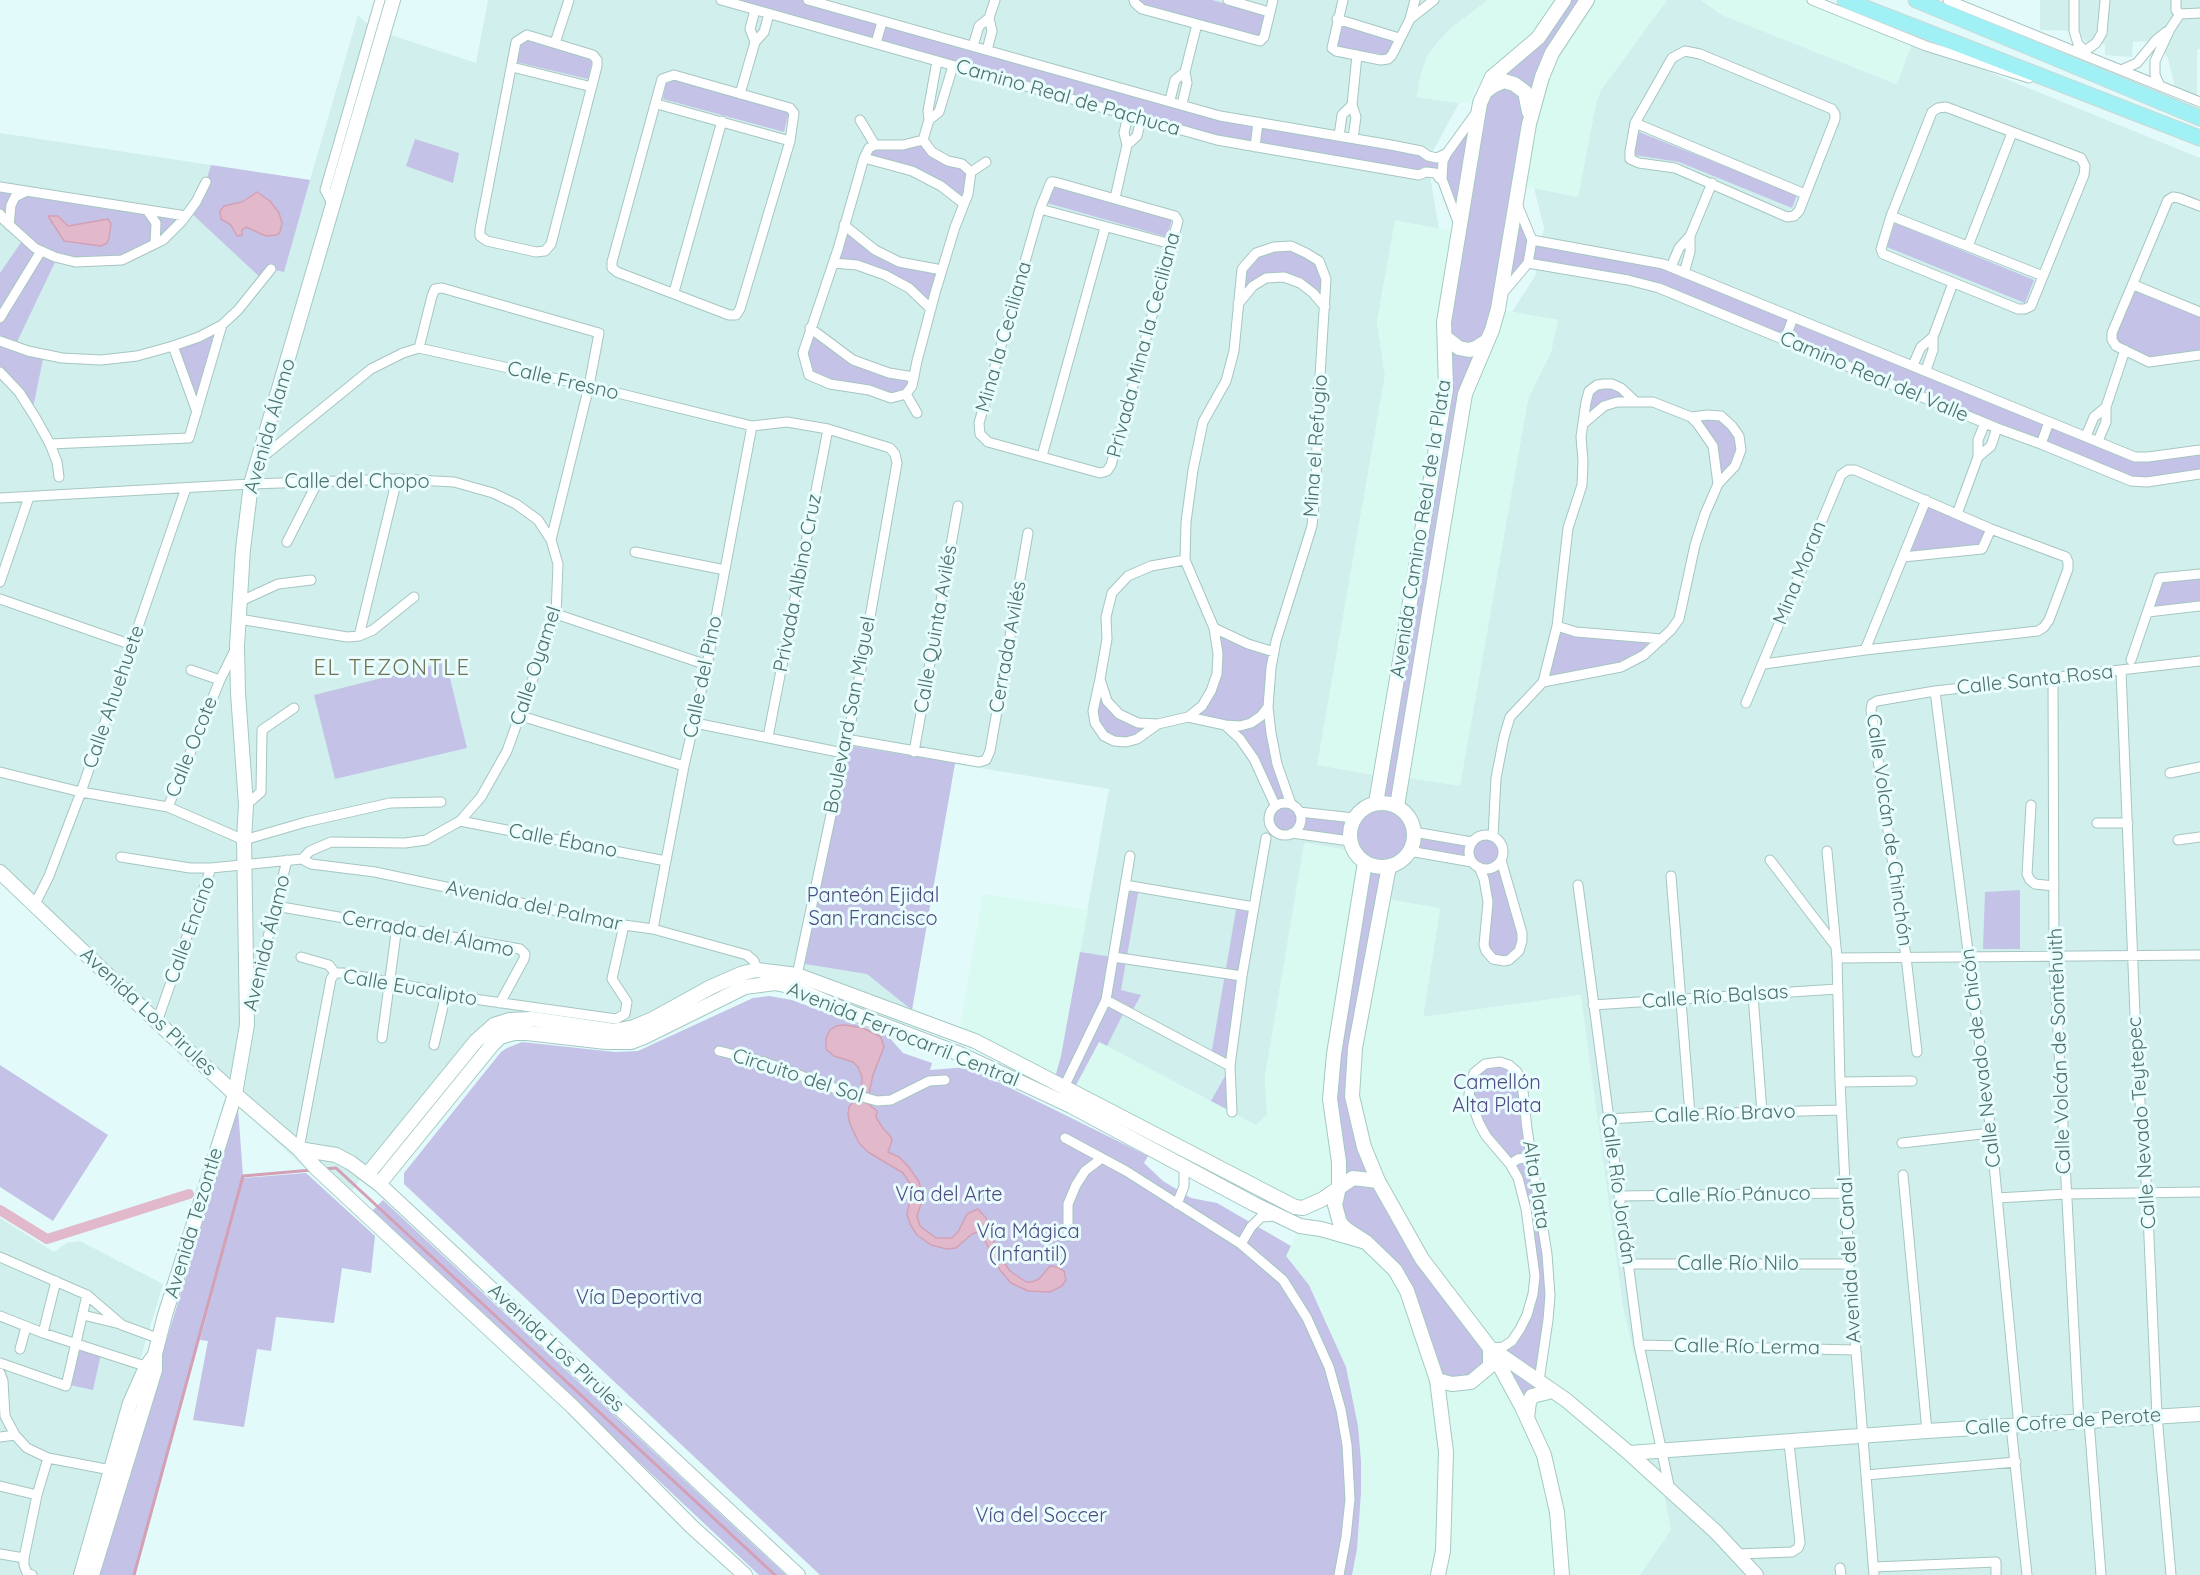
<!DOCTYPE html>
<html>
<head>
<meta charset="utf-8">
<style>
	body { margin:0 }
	canvas { display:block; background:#e3fafa }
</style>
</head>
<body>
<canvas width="2200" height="1575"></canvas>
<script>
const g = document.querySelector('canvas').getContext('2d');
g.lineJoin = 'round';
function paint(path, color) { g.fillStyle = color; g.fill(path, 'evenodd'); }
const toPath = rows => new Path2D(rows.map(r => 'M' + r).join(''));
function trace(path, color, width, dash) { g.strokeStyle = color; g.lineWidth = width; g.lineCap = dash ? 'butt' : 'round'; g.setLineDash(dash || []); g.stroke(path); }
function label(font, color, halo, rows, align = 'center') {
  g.font = font + ' Quicksand,sans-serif'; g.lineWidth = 6; g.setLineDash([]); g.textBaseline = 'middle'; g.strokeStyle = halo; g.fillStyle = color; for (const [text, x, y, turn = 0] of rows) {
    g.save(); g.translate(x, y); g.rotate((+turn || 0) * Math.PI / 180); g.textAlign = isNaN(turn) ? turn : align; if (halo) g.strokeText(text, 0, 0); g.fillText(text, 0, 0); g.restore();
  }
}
paint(toPath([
	[488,0,1488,0,1450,29,1439,41,1428,55,1421,73,1417,97,1459,103,1432,153,1430,176,1439,229,1395,221,1377,322,1385,375,1318,765,1380,776,1376,803,1351,845,1354,851,1305,843,1265,1076,1267,1115,1256,1125,1099,1042,1054,1081,1061,1056,1109,789,955,764,912,1010,791,968,743,964,695,992,647,1017,622,1025,501,1018,366,1171,343,1204,0,881,0,133,310,180,358,15,373,29,476,63],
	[1667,0,1701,0,1722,15,1896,84,1913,41,2200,158,2200,1575,1640,1575,1671,1530,1631,1454,1657,1452,1623,1308,1580,995,1423,1017,1440,909,1382,898,1402,777,1460,785,1528,399,1551,352,1558,320,1512,312,1535,276,1544,228,1534,188,1578,197,1596,103,1601,90],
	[2040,0,2200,0,2200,49,2197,50,2197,96,2175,88,2168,58,2158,45,2149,41,2133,42,2132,57,2105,55,2105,44,2086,42,2077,31,2040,30],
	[0,1218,54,1252,67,1243,80,1241,163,1284,75,1575,0,1575]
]), '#d0efed');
paint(toPath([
	[1488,0,1564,0,1510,59,1486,73,1475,90,1470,102,1459,103,1417,97,1421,73,1428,55,1450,29],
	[1587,0,1667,0,1601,90,1596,103,1578,197,1519,185,1542,77],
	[1701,0,1814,0,1913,41,1897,84,1722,15],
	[1395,220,1458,232,1447,365,1380,776,1317,765,1385,375,1377,322],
	[1498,309,1558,320,1551,352,1528,399,1460,786,1402,777,1465,394],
	[1304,843,1354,851,1365,862,1339,1187,1295,1207,1073,1091,1099,1042,1256,1125,1267,1115,1265,1076],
	[983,894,1088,910,1061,1056,1054,1081,959,1036],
	[1382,898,1440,908,1423,1017,1581,995,1623,1308,1658,1452,1632,1454,1663,1488,1671,1530,1640,1575,1352,1575,1357,1549,1361,1493,1361,1461,1352,1397,1346,1367,1322,1312,1309,1285,1286,1256,1300,1226,1366,1242,1378,1181,1352,1096]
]), '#d8faf1');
paint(toPath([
	[721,0,808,0,1220,116,1438,154,1447,153,1481,107,1510,59,1564,0,1587,0,1552,53,1517,203,1532,240,1648,260,2135,457,2200,450,2200,474,2131,481,1658,288,1528,263,1501,296,1475,367,1397,806,1406,813,1411,822,1414,832,1471,842,1482,835,1488,834,1498,839,1503,849,1501,860,1522,941,1504,961,1486,951,1486,923,1479,868,1472,862,1409,851,1403,859,1394,864,1352,1096,1378,1181,1490,1348,1512,1341,1533,1294,1522,1192,1473,1110,1474,1073,1500,1062,1517,1072,1550,1295,1540,1393,1527,1418,1490,1350,1479,1377,1437,1380,1407,1291,1337,1214,1330,1099,1365,862,1354,851,1350,841,1277,832,1270,824,1269,819,1269,814,1275,805,1263,778,1225,725,1188,717,1202,706,1217,674,1214,628,1274,652,1271,733,1294,806,1297,808,1354,818,1366,807,1376,803,1447,365,1460,225,1442,179,1217,140],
	[1137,0,1212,0,1266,15,1259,37,1136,2],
	[1340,22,1397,39,1388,55,1335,47],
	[522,38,593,58,588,79,516,62],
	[667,77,789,112,784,132,663,99],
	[1639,132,1797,195,1792,208,1679,162,1634,155],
	[415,139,459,153,453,183,406,166],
	[921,142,971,172,964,204,941,186,866,157,874,147],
	[211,165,310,180,284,272,271,269,263,280,189,211,206,182],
	[1052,185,1172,219,1167,237,1047,203],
	[0,187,186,216,163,240,122,260,57,258,15,346,44,354,32,413,0,373,0,273,24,238,0,214],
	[1895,223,2034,280,2025,303,1887,247],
	[844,225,875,250,942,270,931,309,885,275,833,263],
	[1291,246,1319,261,1325,307,1300,283,1266,278,1237,304,1242,269,1256,253],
	[2134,285,2200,312,2200,355,2149,362,2112,340],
	[222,325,197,412,173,346],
	[810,328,853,360,914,377,912,386,891,398,809,375,803,353],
	[1604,384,1635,401,1617,402,1583,424,1589,391],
	[1708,415,1732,426,1741,450,1718,484,1713,446,1697,423],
	[1926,500,1991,529,1982,549,1903,557],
	[2200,574,2200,606,2148,612,2159,578],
	[1557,626,1662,639,1621,667,1543,682],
	[446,662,467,748,335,779,314,695],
	[1100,679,1119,714,1158,724,1148,733,1114,741,1095,723],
	[846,745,955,763,912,1010,867,974,805,964],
	[1125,885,1139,888,1121,990,1141,995,1131,1013,1125,1010,1107,1046,1099,1042,1073,1091,1054,1081,1061,1056,1080,952,1113,957],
	[2020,890,2020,949,1983,949,1985,892],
	[1237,904,1254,907,1230,1066,1232,1112,1211,1101,1230,1067,1211,1056],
	[769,996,792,1000,888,1036,903,1053,932,1063,930,1070,968,1067,1148,1156,1144,1163,1163,1181,1191,1198,1217,1203,1291,1246,1286,1256,1309,1285,1346,1367,1358,1426,1361,1461,1361,1493,1357,1549,1352,1575,820,1575,404,1184,404,1173,501,1052,507,1048,522,1042,615,1052,638,1051,753,998],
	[0,1065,108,1135,53,1221,0,1187],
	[238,1108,243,1176,134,1575,94,1575],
	[306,1173,375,1236,371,1273,342,1268,334,1323,276,1317,271,1351,257,1349,244,1427,193,1420,208,1341,200,1340,243,1178],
	[383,1200,786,1575,759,1575,372,1211],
	[79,1349,101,1354,93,1390,70,1385]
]), '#c4c3e7');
const water = toPath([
	[257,192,270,201,279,213,282,223,280,232,277,235,266,236,246,227,242,230,242,235,237,236,231,225,221,219,220,211,224,206,242,202,257,192],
	[48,216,58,216,68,226,108,219,111,224,109,238,107,243,101,246,64,241,48,216],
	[845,1025,863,1028,881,1037,884,1047,873,1075,867,1103,877,1111,876,1117,882,1127,891,1137,892,1141,888,1152,899,1157,908,1166,919,1182,923,1197,917,1216,920,1226,936,1238,952,1238,958,1232,967,1214,978,1209,986,1218,998,1254,1010,1271,1026,1282,1032,1282,1039,1279,1050,1266,1057,1267,1064,1271,1066,1280,1062,1286,1050,1292,1028,1291,1011,1283,1000,1270,982,1235,978,1232,972,1234,956,1248,947,1249,931,1245,917,1235,910,1224,907,1214,912,1193,909,1182,903,1173,868,1152,859,1143,850,1124,848,1114,849,1107,861,1093,862,1077,858,1067,853,1062,834,1056,826,1049,826,1038,830,1030,836,1026,845,1025]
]);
paint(water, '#e2b9cb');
trace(water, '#d3a0b6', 1.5);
trace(toPath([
	[324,1169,336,1168,775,1575],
	[134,1575,243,1176,312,1170]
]), '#d3a0b6', 3);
trace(toPath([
	[0,1210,47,1239,189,1194]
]), '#e2b9cb', 10);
const street = toPath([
	[721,0,1217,140,1419,175,1426,172,1435,173,1442,179,1458,222],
	[808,0,1220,116,1391,145,1421,151,1428,156,1437,158,1447,153],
	[1134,0,1135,3,1142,9,1260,41,1264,37,1273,0],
	[1228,0,1269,12],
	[1343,0,1332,48,1336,51,1381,60,1388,59,1392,55,1410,19,1434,0],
	[1812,0,1926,46,2029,78],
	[1948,0,2200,102],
	[2074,0,2074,31,2078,44,2085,51],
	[2176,0,2176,10,2180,14],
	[755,10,750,29,755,42,764,32,769,14],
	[2180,14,2200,13],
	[989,18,995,0],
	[1337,19,1399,38],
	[1410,19,1415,0],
	[527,35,593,55,597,60,597,66,551,244,545,251,536,252,487,241,480,236,480,229,516,42,527,35],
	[555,43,569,0],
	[876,43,882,22],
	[973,46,979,26,989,18,992,31,987,50],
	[1685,51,1700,54,1832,109,1835,114,1835,119,1799,211,1794,216,1787,217,1675,168,1639,163,1630,159,1630,151,1635,123,1672,58,1685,51],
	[2084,55,2085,51,2096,43,2102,33,2105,0],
	[937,61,928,111,929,120,939,112,953,66],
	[512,67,592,87],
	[2121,70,2137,63,2156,40,2166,32],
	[1185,72,1197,24],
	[674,75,790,108,794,113,790,141,740,309,736,315,729,315,617,272,612,268,612,262,662,79,674,75],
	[2160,86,2155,75,2155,61,2170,29,2180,14],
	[740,94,755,42],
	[1170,100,1175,80,1185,72,1187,83,1182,104],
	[657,104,790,141],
	[1352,105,1357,55],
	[1946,107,2081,158,2085,166,2084,175,2031,306,2025,309,2018,309,1883,254,1881,249,1891,216,1932,112,1938,108,1946,107],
	[1128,115,1124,133,1127,145,1137,136,1141,119],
	[860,120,875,145],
	[1635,123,1805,194],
	[1339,136,1342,115,1352,105,1356,117,1353,138],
	[923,140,929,120],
	[1255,147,1258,122],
	[864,158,912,171,941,186,964,204],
	[971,172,962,164,948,161,932,152,923,140,903,145,875,145,869,148,864,158,838,249,803,353,809,375,830,384,869,390,891,398,906,394,912,386,917,361,935,293,955,227,968,194,971,172,986,162],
	[1439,178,1442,179,1443,161,1447,153,1476,113],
	[1051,182,1055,182,1175,216,1178,221,1111,465,1107,471,1100,473,988,442,980,434,979,423,1040,209,1051,182],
	[0,187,186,216],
	[1115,198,1127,145],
	[1517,204,1532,240,1663,264,2135,457,2148,457,2200,450],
	[333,205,325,190,380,0],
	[2200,206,2179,198,2173,197,2168,200,2112,333,2112,340,2116,346,2149,362,2200,355],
	[1040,209,1171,244],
	[147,210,156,223,155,244],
	[0,214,4,220,35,248,55,257,75,262,122,260,163,240,182,221,196,202,206,182],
	[1891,216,2043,276],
	[9,225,11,205,15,197,27,191],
	[844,225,875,250,899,262,942,270],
	[1690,236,1712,183],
	[1968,246,2012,133],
	[833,263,857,265,885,275,909,288,931,309],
	[1528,263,1532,240],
	[1671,267,1679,248,1690,236,1690,252,1684,273],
	[2134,285,2200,312],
	[674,292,722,121],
	[1502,294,1528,263,1628,280,1659,288,1997,428,2041,444,2131,481,2147,482,2200,474],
	[1238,304,1253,286,1266,278,1284,277,1300,283,1313,293,1325,307],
	[0,318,41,251],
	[222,325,238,310,271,269],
	[810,328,853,360,889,373,914,377],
	[1933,337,1953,283],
	[1785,339,1793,318],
	[0,341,28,351,62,358,101,360,137,356,173,346,199,337,222,325,189,438,50,444],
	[173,346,197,412],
	[1913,365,1921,347,1933,337,1933,350,1926,370],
	[0,372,19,392,35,417,50,444,57,462,59,477],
	[906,394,917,413],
	[2106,407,2125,350],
	[1985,423,1978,440,1978,457,1991,446,1997,428],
	[1583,424,1604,406,1617,402,1653,402,1691,417,1697,423,1713,446,1718,484],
	[2086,436,2094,417,2106,407,2106,422,2098,441],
	[2041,444,2049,422],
	[1042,456,1105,228],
	[259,460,371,369,403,353,419,348,589,386,752,426,787,422,828,429,890,448,895,454,897,463,856,697,797,975],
	[0,498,251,484,397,479,454,482,493,493,516,504,538,520,551,540],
	[1957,514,1978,457],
	[287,542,318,481],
	[635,552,725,570],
	[1903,557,1982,549,1991,529],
	[1185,560,1151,566,1128,576,1112,593,1106,617,1107,639,1100,679,1107,701,1119,714,1138,723,1158,724,1188,717,1225,725,1240,739,1254,759,1275,805],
	[0,582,29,497],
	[0,599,132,645],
	[241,601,278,584,311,580],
	[2148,612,2200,606],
	[556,614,707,665],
	[239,619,347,637,359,636,373,630,414,597],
	[1557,626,1576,632,1662,639],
	[1214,628,1248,644,1274,652],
	[359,636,397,479],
	[1865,650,1926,500],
	[2131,660,2159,578,2200,574],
	[191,670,220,680],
	[2121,671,2137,1063,2147,1193,2157,1416,2171,1575],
	[1100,679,1093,711,1095,723,1104,736,1114,741,1126,742,1137,739,1158,724],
	[2053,679,2054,958,2079,1423],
	[1543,682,1557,626,1568,528,1582,485,1583,461,1581,437,1586,402,1589,391,1597,385,1604,384,1612,384,1621,388,1635,401],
	[1935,691,1991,1133,2019,1426],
	[1746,703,1841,475,1848,470,1855,470,1991,529,2066,557,2068,562,2068,569,2049,620,2044,627,2038,631,1865,650,1764,664],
	[521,716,684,766],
	[1188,717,1202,706,1211,691,1217,674,1218,654,1214,628,1185,560,1186,522,1193,470,1203,422,1226,381,1234,351,1242,269,1256,253,1274,247,1291,246,1306,253,1319,261,1326,279,1318,408,1316,480,1312,526,1276,641,1271,668,1268,707,1271,733,1277,764,1291,804],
	[695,723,843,753],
	[1225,725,1240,726,1251,723,1261,716,1268,707],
	[768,737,828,429],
	[846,739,979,762,986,760,990,751,1028,533],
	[914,752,958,506],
	[0,772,81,792,168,807,244,840,306,822,390,803,441,802],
	[2170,773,2200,767],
	'1269 819a16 16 0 1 1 32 0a16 16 0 1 1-32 0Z',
	[246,805,261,792,262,730,294,708],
	[2031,805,2027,874,2030,880,2035,884,2054,886],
	[168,807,220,680,235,650],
	[1299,812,1354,818],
	[460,821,666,861],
	[2097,823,2128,823],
	[1414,832,1472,842],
	[1292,833,1350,841],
	'1469 852a17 17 0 1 1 34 0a17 17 0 1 1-34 0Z',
	[1493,836,1496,778,1504,737,1510,717,1543,682,1621,667,1644,655,1671,630,1679,619,1695,545,1705,514,1718,484,1735,466,1741,450,1739,436,1732,426,1721,416,1708,415,1691,417],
	[2178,840,2200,837],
	[1409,851,1472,862],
	[1827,851,1837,958,1840,1082,1849,1264,1874,1575],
	[121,857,190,868,211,868,302,859],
	[302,859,310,851,331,842,405,843,426,840,460,821,481,797,507,751,556,614,558,564,551,540,589,386,599,333,442,288,435,289,432,296,419,348],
	[302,859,311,864,375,872,624,925,653,929,747,955,754,961,757,970],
	[1770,860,1834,944],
	[1479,867,1484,879,1488,902,1484,945,1486,951,1493,959,1504,961,1509,960,1519,951,1522,941,1522,933,1501,860],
	[1671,876,1690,1114],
	[1125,885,1254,907],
	[1578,885,1639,1345,1670,1490],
	[35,904,49,876,81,792,186,488],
	[276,906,520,949,525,954,524,959,500,1003],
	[653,929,684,766,707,665,752,426],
	[301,957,329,965,335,973],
	[1113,957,1242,976],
	[1837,958,2200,955],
	[335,973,343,973,481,1000,616,1019,625,1014,627,1002,612,979,624,925],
	[1753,995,1762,1112],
	[1106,1000,1230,1066],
	[1593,1005,1837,989],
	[250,1010,287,860],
	[157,1022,211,868],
	[382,1038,397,926],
	[434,1045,446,994],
	[719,1051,764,1062,842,1091,877,1101,891,1100,929,1081,945,1080],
	[1917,1052,1906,957,1871,710,1872,704,1877,701,1935,691,2200,661],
	[1840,1082,1912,1081],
	[1064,1087,1106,1000,1130,856],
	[1232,1112,1230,1066,1242,976,1266,838],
	[1609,1119,1690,1114,1841,1110],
	[1065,1138,1126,1171,1241,1244,1283,1280,1307,1318,1329,1367,1341,1410,1347,1445,1350,1499,1346,1537,1339,1575],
	[1902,1143,1991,1133],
	[299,1149,331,979,335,973],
	[1510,1164,1518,1159,1531,1157],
	[1903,1175,1927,1431],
	[1619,1196,1846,1193],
	[1997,1198,2066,1194,2200,1192],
	[1177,1204,1184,1186,1184,1165],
	[1068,1236,1068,1204,1076,1185,1085,1171,1102,1158],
	[1241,1244,1251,1227,1261,1217,1276,1216],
	[0,1257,87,1295,122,1325,160,1339],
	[1628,1264,1849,1264],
	[83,1315,120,1324],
	[0,1316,43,1333,151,1368],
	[43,1333,56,1281],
	[1639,1345,1855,1350],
	[1490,1348,1503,1347,1512,1341,1520,1329,1527,1315,1533,1294,1535,1276,1526,1209,1518,1178,1510,1164,1486,1136,1479,1123,1469,1094,1474,1073,1485,1064,1500,1062,1509,1065,1517,1072,1522,1082,1527,1129,1547,1254,1550,1295,1548,1320,1539,1381],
	[20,1349,26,1327],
	[0,1363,66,1386,87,1295],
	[0,1373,3,1381,5,1416,15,1435,27,1448,48,1458,116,1471],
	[2089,1421,2101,1575],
	[2011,1426,2027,1575],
	[0,1437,15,1435],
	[1866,1475,2016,1462],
	[0,1486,37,1495],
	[0,1554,24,1558],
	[1737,1554,1792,1552,1798,1548,1800,1543,1789,1443],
	[1874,1567,1996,1562,1996,1575],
	[1840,1568,1841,1575],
	[32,1575,27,1573,24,1565,24,1558,37,1495,48,1458]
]);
const secondary = toPath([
	[1485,92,1493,86,1504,81,1514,84,1525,92,1529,112],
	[1446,338,1459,348,1469,350,1476,348,1487,341],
	[1376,803,1446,389,1444,322,1480,103,1492,77,1538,38,1564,0],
	'1350 835a32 32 0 1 1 64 0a32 32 0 1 1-64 0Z',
	[1397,806,1465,394,1492,330,1498,309,1529,124,1542,77,1552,53,1587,0],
	[1365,862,1334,1054,1330,1099,1339,1162,1339,1187,1335,1205,1340,1223,1346,1229,1366,1242,1395,1270,1407,1291,1437,1380,1446,1452,1443,1551,1438,1575],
	[1389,866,1355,1048,1352,1096,1364,1147,1378,1181,1422,1259,1490,1348,1522,1407,1544,1455,1557,1512,1562,1575],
	[0,872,157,1022,235,1094,299,1149,316,1168,573,1407,691,1526,745,1575],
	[299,1149,336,1155,351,1163,379,1184,798,1575],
	[367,1175,476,1041,494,1025,510,1020,532,1019,614,1031,634,1027,653,1019,711,987,743,973,757,970,797,975,975,1041,1295,1207,1303,1208,1323,1199,1353,1178,1378,1181],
	[379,1184,492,1045,500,1037,514,1033,527,1033,606,1042,631,1042,644,1037,745,987,775,983,789,986,852,1013,960,1054,1071,1106,1254,1204,1300,1226,1321,1229,1366,1242],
	[1492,1349,1566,1400,1629,1453,1716,1532,1756,1575],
	[1437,1380,1452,1384,1471,1382,1490,1366,1490,1350],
	[1527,1418,1529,1402,1532,1396,1553,1391],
	[1629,1453,1927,1431,2200,1414],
	[81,1575,130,1403,146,1367,154,1356],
	[92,1575,155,1370,155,1354,165,1315,235,1094,247,1025,244,840,246,805,238,693,237,646,243,549,251,484,393,0]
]);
const primary = toPath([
	[1845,0,2200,138],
	[1916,0,2200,118]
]);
trace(street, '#a6c6c2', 11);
trace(secondary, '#a4c9c4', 16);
trace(primary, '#cdd7d5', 17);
trace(street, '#fff', 9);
trace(secondary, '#fff', 14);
trace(primary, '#a0f1f5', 15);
label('20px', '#4b7168', '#e9fdfe', [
	["Camino Real de Pachuca",1068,98,16],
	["Mina la Ceciliana",1004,337,-74],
	["Privada Mina la Ceciliana",1144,345,-75],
	["Camino Real del Valle",1874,377,23],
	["Calle Fresno",563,381,13],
	["Avenida Álamo",270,426,-74],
	["Mina el Refugio",1316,446,-86],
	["Calle del Chopo",357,482],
	["Avenida Camino Real de la Plata",1421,529,-81],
	["Mina Moran",1800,573,-68],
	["Privada Albino Cruz",798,583,-79],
	["Calle Quinta Avilés",936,629,-80],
	["Cerrada Avilés",1008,647,-80],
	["Calle Oyamel",536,666,-72],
	["Calle del Pino",703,677,-78],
	["Calle Santa Rosa",2035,680,-6],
	["Calle Ahuehuete",114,697,-71],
	["Boulevard San Miguel",850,715,-79],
	["Calle Ocote",192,747,-68],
	["Calle Volcán de Chinchón",1889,830,82],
	["Calle Ébano",563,841,11],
	["Avenida del Palmar",534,906,12],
	["Calle Encino",190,930,-70],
	["Cerrada del Álamo",428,934,11],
	["Avenida Álamo",267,943,-76],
	["Calle Eucalipto",410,988,10],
	["Calle Río Balsas",1715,997,-4],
	["Avenida Los Pirules",148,1012,43],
	["Avenida Ferrocarril Central",903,1035,22],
	["Calle Volcán de Sontehuith",2060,1051,-92],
	["Calle Nevado de Chicón",1981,1058,-97],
	["Circuito del Sol",798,1076,18],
	["Calle Río Bravo",1725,1114,-2],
	["Calle Nevado Teytepec",2142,1123,-94],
	["Alta Plata",1536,1185,81],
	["Calle Río Jordán",1618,1189,82],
	["Calle Río Pánuco",1733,1195,-1],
	["Avenida Tezontle",194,1223,-73],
	["Avenida del Canal",1850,1260,-93],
	["Calle Río Nilo",1738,1264],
	["Calle Río Lerma",1747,1347,1],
	["Avenida Los Pirules",556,1348,43],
	["Calle Cofre de Perote",2063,1422,-4]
]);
label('20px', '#514a81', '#e9fdfe', [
	["Panteón Ejidal",873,896],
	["San Francisco",873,919],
	["Camellón",1497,1083],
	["Alta Plata",1497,1106],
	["Vía del Arte",949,1195],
	["Vía Mágica",1028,1232],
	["(Infantil)",1028,1255],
	["Vía Deportiva",639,1298],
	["Vía del Soccer",1041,1516]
]);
g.letterSpacing = '1.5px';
label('22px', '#707352', '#e9fdfe', [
	["EL TEZONTLE",392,668]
]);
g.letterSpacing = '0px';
</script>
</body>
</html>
